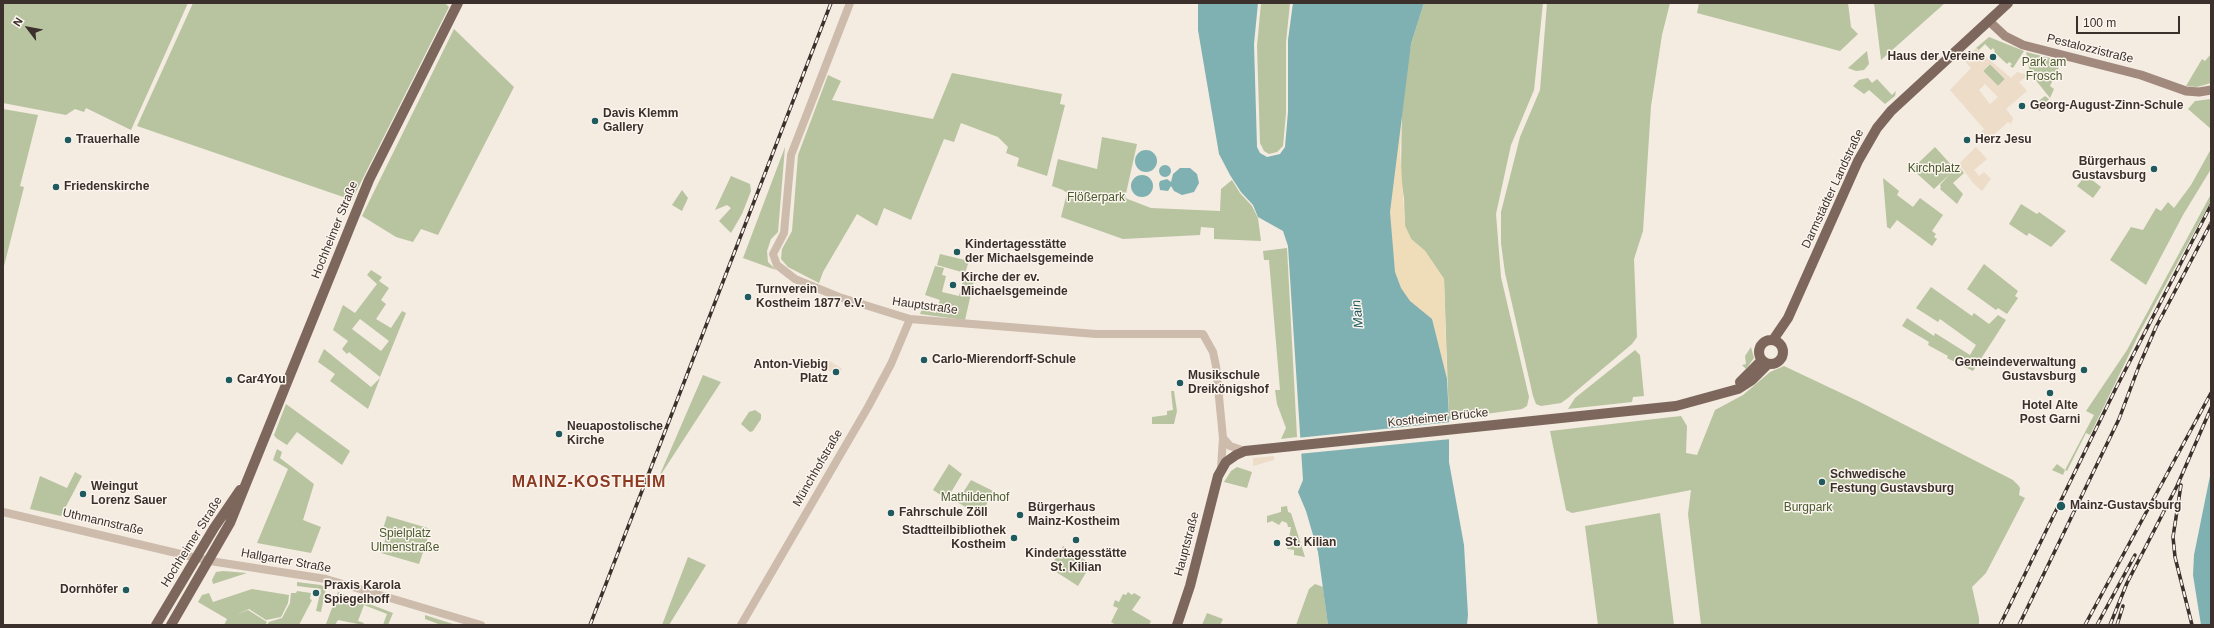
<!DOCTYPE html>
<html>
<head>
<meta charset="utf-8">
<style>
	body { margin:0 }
	#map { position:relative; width:2214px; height:628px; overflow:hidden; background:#f4ebe1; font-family:Helvetica,sans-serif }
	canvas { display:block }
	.frame { position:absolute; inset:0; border:4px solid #3b302b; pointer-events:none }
	.north { position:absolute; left:8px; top:8px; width:40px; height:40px; -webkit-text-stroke:3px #fbf5ee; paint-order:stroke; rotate:302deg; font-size:11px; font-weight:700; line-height:16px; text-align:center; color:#3b302b }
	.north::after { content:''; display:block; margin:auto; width:14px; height:18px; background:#3b302b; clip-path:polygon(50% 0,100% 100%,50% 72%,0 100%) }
	.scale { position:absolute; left:2076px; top:16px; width:104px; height:18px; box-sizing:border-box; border:2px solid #3b302b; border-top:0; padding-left:5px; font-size:12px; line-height:14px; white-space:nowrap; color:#3b302b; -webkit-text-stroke:3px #fbf5ee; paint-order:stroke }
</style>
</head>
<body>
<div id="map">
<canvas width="2214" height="628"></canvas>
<div class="frame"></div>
<div class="north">N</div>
<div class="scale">100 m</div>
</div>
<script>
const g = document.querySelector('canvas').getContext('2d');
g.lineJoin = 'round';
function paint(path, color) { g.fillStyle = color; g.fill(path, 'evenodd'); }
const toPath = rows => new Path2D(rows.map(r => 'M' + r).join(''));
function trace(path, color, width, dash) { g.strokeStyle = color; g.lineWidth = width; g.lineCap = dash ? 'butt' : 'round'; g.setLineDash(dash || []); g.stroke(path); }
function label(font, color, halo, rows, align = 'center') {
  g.font = font + ' Helvetica,sans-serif'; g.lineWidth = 3; g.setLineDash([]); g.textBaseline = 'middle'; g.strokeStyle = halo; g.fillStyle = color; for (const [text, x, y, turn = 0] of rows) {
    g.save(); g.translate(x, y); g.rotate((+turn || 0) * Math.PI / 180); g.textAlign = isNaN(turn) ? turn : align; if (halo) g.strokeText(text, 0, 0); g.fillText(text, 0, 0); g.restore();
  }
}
paint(toPath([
	[3,3,188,3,131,130,86,108,84,112,75,109,66,115,3,103],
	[193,3,445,3,449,7,352,200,137,126],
	[1261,3,1290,3,1286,42,1286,113,1283,146,1277,152,1269,154,1264,151,1260,143,1257,46],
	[1424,3,1543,3,1534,90,1511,145,1496,214,1501,277,1529,397,1527,406,1522,409,1449,419,1444,279,1425,251,1411,239,1405,226,1404,198,1401,179,1402,100,1411,44],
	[1547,3,1670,3,1662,35,1651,106,1643,231,1634,259,1637,337,1632,344,1568,398,1561,403,1541,406,1536,404,1533,396,1505,273,1501,243,1501,212,1520,137,1540,90],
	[1699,3,1848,3,1851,27,1858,34,1840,51,1697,13],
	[1874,3,1945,3,1881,60],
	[454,29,514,87,438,235,421,229,413,242,396,237,362,216],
	[1989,37,2024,51,2013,68,2010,66,2012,64,2009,62,2007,64,1994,52,1995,51,1993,48,1991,50,1985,44,1979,50,1976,48],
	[1867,51,1869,64,1864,70,1856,71,1848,68],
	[2026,52,2062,61,2050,86,2054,89,2050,98,2030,73],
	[2211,54,2211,83,2197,87,2186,86,2202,59,2205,61],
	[1990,64,2005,79,1998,86,1983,71],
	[952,73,1062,94,1060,104,1065,105,1047,176,1017,166,1019,158,1006,153,1008,147,998,137,961,123,954,142,944,139,911,220,884,208,877,226,857,214,823,272,819,283,788,267,781,259,782,249,792,231,798,155,828,75,841,81,832,100,933,119],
	[1868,78,1872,83,1877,79,1892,95,1896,91,1895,96,1885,104,1869,90,1864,94,1853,86,1859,80],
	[2045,96,2049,99,2040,111,2032,106],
	[2211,99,2211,129,2188,109,2195,101],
	[3,109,38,115,20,186,24,187,3,270],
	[1102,137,1137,144,1125,198,1151,208,1220,211,1221,189,1232,180,1240,193,1252,206,1258,218,1261,241,1214,239,1214,228,1201,227,1200,235,1123,239,1061,217,1067,193,1063,190,1052,186,1058,159,1097,169],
	[785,147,778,232,771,239,767,251,768,262,776,270,743,258],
	[1935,147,1955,169,1958,166,1964,173,1953,183,1963,194,1957,204,1940,189,1941,187,1940,185,1950,174,1934,189,1912,169],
	[2211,149,2211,169,2183,215,2146,285,2110,260,2131,227,2143,230,2156,208,2161,211,2168,202,2174,208,2191,185],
	[2086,175,2101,187,2093,198,2077,186],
	[731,176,750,184,751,191,742,214,731,233,719,221,731,208,727,205,715,210],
	[1883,178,1899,191,1897,195,1913,207,1920,198,1943,215,1932,231,1936,234,1934,237,1937,239,1932,246,1897,220,1890,229,1887,227],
	[682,190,688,198,682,211,672,205],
	[2211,194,2211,201,2140,332,2090,435,2086,433,2067,471,2065,470,2063,475,2052,470,2057,464,2065,470,2094,415,2086,411,2127,350],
	[2021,204,2037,214,2039,212,2066,231,2051,247,2029,233,2027,236,2009,224],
	[1287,248,1297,437,1281,439,1286,428,1277,404,1275,390,1280,390,1269,260,1264,260,1263,251],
	[940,254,969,261,965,273,937,265],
	[1984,264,2018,291,2015,296,2018,298,2007,314,1998,308,1996,310,1967,289],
	[935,266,944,268,942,275,946,276,942,292,959,296,965,274,975,276,965,320,920,314,922,309,936,313,940,300,925,295],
	[371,270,382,277,379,281,389,288,381,300,386,304,376,319,391,328,402,311,406,313,380,377,349,352,347,354,342,349,348,341,333,330,343,305,355,313,377,284,367,275],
	[360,319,389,341,381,351,352,329],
	[1931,287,1972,316,1974,313,1989,324,1998,315,2006,320,1973,371,1947,358,1948,356,1928,345,1929,342,1902,326,1907,318,1934,336,1935,333,1970,355,1976,345,1940,319,1938,322,1916,308],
	[1751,347,1754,358,1746,369,1742,365,1746,364,1745,356],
	[324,349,371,387,380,378,368,409,330,381,335,374,318,362],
	[1635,350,1640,355,1644,396,1633,397,1632,402,1568,409,1575,398],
	[1784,366,1858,401,2013,480,2018,485,2020,488,2019,495,2025,498,1986,573,1972,587,1979,618,1979,625,1701,625,1688,514,1691,490,1572,513,1566,510,1550,431,1681,416,1687,426,1686,453,1697,455,1715,410,1743,395,1770,372],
	[703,375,721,382,658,479],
	[1171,391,1174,391,1177,411,1174,424,1152,424,1152,417,1167,415,1167,411,1173,410],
	[286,404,350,451,342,465,297,432,287,445,276,438,274,435],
	[755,410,761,414,761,419,753,431,750,432,741,424,749,412],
	[277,449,282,452,280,458,314,484,303,520,321,527,311,553,257,543,288,469,273,460],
	[949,464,962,474,947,499,933,490],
	[1237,467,1252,472,1247,488,1224,482,1231,471],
	[75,472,82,476,61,516,30,509,40,476,67,488],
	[971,480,993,491,981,516,957,502],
	[1287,506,1288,512,1291,513,1305,557,1294,555,1294,550,1287,549,1291,527,1288,527,1287,523,1282,521,1279,525,1272,521,1267,523,1267,516,1281,512,1281,507],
	[1660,513,1674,625,1598,625,1585,526],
	[387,516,431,529,419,564,381,553,387,534,382,532],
	[1063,546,1091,564,1078,586,1050,568],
	[688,557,706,565,669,625,662,625],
	[223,571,247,573,213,584,212,580,216,572],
	[297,582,321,585,326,588,321,612,316,611,321,589,297,586],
	[1315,584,1323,587,1328,625,1296,625,1309,589],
	[252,589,289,595,288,603,281,617,266,620,249,609,236,615,248,610,267,622,265,625,224,625,227,619,198,602,202,595,209,593,213,602],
	[297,591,311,593,310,599,312,600,299,625,267,625,269,622,282,618,290,603,291,593,296,593],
	[338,592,393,613,388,625,383,625,387,614,364,605,358,621,364,623,363,625,338,620,335,625,327,625,326,624],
	[1128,592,1132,595,1134,593,1141,597,1132,610,1151,621,1149,625,1116,625,1111,622,1118,608,1113,606,1115,600,1119,602,1123,594,1126,595],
	[1207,613,1223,619,1220,625,1202,625],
	[425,615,428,616,456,625,441,625,425,619]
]), '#b8c4a0');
paint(toPath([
	[1402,104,1400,151,1405,226,1411,239,1425,251,1444,279,1447,379,1435,356,1412,335,1382,236,1391,159]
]), '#efdcb8');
paint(toPath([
	[1976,48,2011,78,2017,72,2028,75,2019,82,2027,91,2006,109,2013,118,2011,124,2008,122,1988,140,1981,132,1984,129,1950,90,1971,68,1964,60],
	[1990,64,2005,79,1998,86,1983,71],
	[1985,84,1998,97,1990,104,1979,90],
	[1976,147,1987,159,1974,170,1979,176,1984,172,1991,179,1982,191,1974,184,1959,164],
	[830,361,842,369,838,376,826,369],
	[1274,456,1274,460,1253,466,1253,458]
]), '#ecdcc8');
paint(toPath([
	[1198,3,1258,3,1254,44,1257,147,1260,153,1267,157,1280,154,1285,147,1288,112,1288,40,1293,3,1424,3,1411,44,1390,212,1395,272,1401,288,1410,301,1432,319,1447,379,1449,419,1449,462,1464,545,1468,615,1467,625,1328,625,1318,552,1306,511,1298,492,1303,480,1288,246,1283,231,1258,217,1253,205,1241,192,1230,175,1219,154,1198,30],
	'1135 161a11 11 0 1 1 22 0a11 11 0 1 1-22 0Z',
	'1159 171a6 6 0 1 1 12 0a6 6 0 1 1-12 0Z',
	[1180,168,1190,168,1197,174,1199,183,1194,192,1182,195,1174,191,1171,186,1168,191,1160,190,1159,184,1160,181,1167,179,1171,182,1173,174],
	'1131 186a11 11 0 1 1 22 0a11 11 0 1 1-22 0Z',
	[2211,471,2211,625,2201,625,2193,575,2194,555]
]), '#7fb0b2');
paint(toPath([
	[1451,422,1451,439,1298,454,1297,438]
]), '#f4ebe1');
trace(toPath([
	[850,3,791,155,784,233,773,254,777,265,795,279,839,297,910,319,1096,334,1203,334,1213,352,1216,366,1223,438,1221,469],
	[1223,438,1230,446,1245,451],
	[3,512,210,561,326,579,481,625],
	[741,625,868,407,891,364,910,319]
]), '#cdbbac', 8);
trace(toPath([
	[1989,21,2005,36,2023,45,2141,75,2186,91,2199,92,2211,90]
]), '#a18a7d', 9);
trace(toPath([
	[1773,340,1788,318,1858,161,1877,128,1891,111,2008,3],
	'1759 352a12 12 0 1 1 24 0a12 12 0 1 1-24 0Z',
	[1740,382,1762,360],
	[156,625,214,528,240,490],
	[171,625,230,523,369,180,458,3],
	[1177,625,1190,586,1218,476,1226,462,1236,455,1245,451,1274,448,1676,406,1738,389,1752,380,1768,364]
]), '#7d675c', 10);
const rail = toPath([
	[2181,485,2173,537,2175,557,2192,625],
	[590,625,831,3],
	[2000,625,2116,388,2211,205],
	[2019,625,2119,419,2139,366,2156,327,2211,223],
	[2085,625,2211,393],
	[2097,625,2135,555],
	[2110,625,2127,583,2177,486,2211,408],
	[2117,625,2123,606]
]);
trace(rail, '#3b302b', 3.5);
trace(rail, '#fbf5ee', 2, [6]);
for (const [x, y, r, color] of [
	[1993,57,4,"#1f5a5e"],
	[2022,106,4,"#1f5a5e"],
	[595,121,4,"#1f5a5e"],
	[68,140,4,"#1f5a5e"],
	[1967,140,4,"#1f5a5e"],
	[2154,169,4,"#1f5a5e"],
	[56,187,4,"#1f5a5e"],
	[957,252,4,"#1f5a5e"],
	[953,285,4,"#1f5a5e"],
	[748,297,4,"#1f5a5e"],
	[924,360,4,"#1f5a5e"],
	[2084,370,4,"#1f5a5e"],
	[836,372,4,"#1f5a5e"],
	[229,380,4,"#1f5a5e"],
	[1180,383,4,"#1f5a5e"],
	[2050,393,4,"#1f5a5e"],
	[559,434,4,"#1f5a5e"],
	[1822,482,4,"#1f5a5e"],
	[83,494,4,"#1f5a5e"],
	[2061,506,5,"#1f5a5e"],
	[891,513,4,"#1f5a5e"],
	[1020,515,4,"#1f5a5e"],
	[1014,538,4,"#1f5a5e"],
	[1076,540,4,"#1f5a5e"],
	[1277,543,4,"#1f5a5e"],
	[126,590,4,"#1f5a5e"],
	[316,593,4,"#1f5a5e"]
]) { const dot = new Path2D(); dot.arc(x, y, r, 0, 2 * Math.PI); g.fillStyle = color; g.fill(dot); trace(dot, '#fbf5ee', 1.5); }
label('12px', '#3b302b', '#fbf5ee', [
	["Pestalozzistraße",2090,49,14],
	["Darmstädter Landstraße",1833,189,-65],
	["Hochheimer Straße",335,230,-68],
	["Hauptstraße",925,306,8],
	["Kostheimer Brücke",1438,418,-6],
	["Münchhofstraße",818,468,-60],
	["Uthmannstraße",103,522,13],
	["Hochheimer Straße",192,542,-58],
	["Hauptstraße",1187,544,-75],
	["Hallgarter Straße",286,561,10]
]);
label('bold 12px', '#3b302b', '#fbf5ee', [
	["Haus der Vereine",1985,57,"right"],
	["Georg-August-Zinn-Schule",2030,106],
	["Davis Klemm",603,114],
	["Gallery",603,128],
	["Trauerhalle",76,140],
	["Herz Jesu",1975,140],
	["Bürgerhaus",2146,162,"right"],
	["Gustavsburg",2146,176,"right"],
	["Friedenskirche",64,187],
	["Kindertagesstätte",965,245],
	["der Michaelsgemeinde",965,259],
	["Kirche der ev.",961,278],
	["Michaelsgemeinde",961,292],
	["Turnverein",756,290],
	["Kostheim 1877 e.V.",756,304],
	["Carlo-Mierendorff-Schule",932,360],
	["Gemeindeverwaltung",2076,363,"right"],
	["Gustavsburg",2076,377,"right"],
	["Anton-Viebig",828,365,"right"],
	["Platz",828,379,"right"],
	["Musikschule",1188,376],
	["Dreikönigshof",1188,390],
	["Car4You",237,380],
	["Hotel Alte",2050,406,"center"],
	["Post Garni",2050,420,"center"],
	["Neuapostolische",567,427],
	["Kirche",567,441],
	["Schwedische",1830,475],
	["Festung Gustavsburg",1830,489],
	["Weingut",91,487],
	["Lorenz Sauer",91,501],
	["Mainz-Gustavsburg",2070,506],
	["Bürgerhaus",1028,508],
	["Mainz-Kostheim",1028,522],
	["Fahrschule Zöll",899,513],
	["Stadtteilbibliothek",1006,531,"right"],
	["Kostheim",1006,545,"right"],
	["St. Kilian",1285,543],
	["Kindertagesstätte",1076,554,"center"],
	["St. Kilian",1076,568,"center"],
	["Praxis Karola",324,586],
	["Spiegelhoff",324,600],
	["Dornhöfer",118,590,"right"]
], 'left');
label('12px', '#4a5a2e', '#fbf5ee', [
	["Park am",2044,63],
	["Frosch",2044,77],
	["Kirchplatz",1934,169],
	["Flößerpark",1096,198],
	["Mathildenhof",975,498],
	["Burgpark",1808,508],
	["Spielplatz",405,534],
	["Ulmenstraße",405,548]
]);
label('italic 13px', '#1f5a5e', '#fbf5ee', [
	["Main",1358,314,-96]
]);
g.letterSpacing = '1px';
label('bold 16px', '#8c3b22', '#fbf5ee', [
	["MAINZ-KOSTHEIM",589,483]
]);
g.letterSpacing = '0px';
</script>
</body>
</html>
